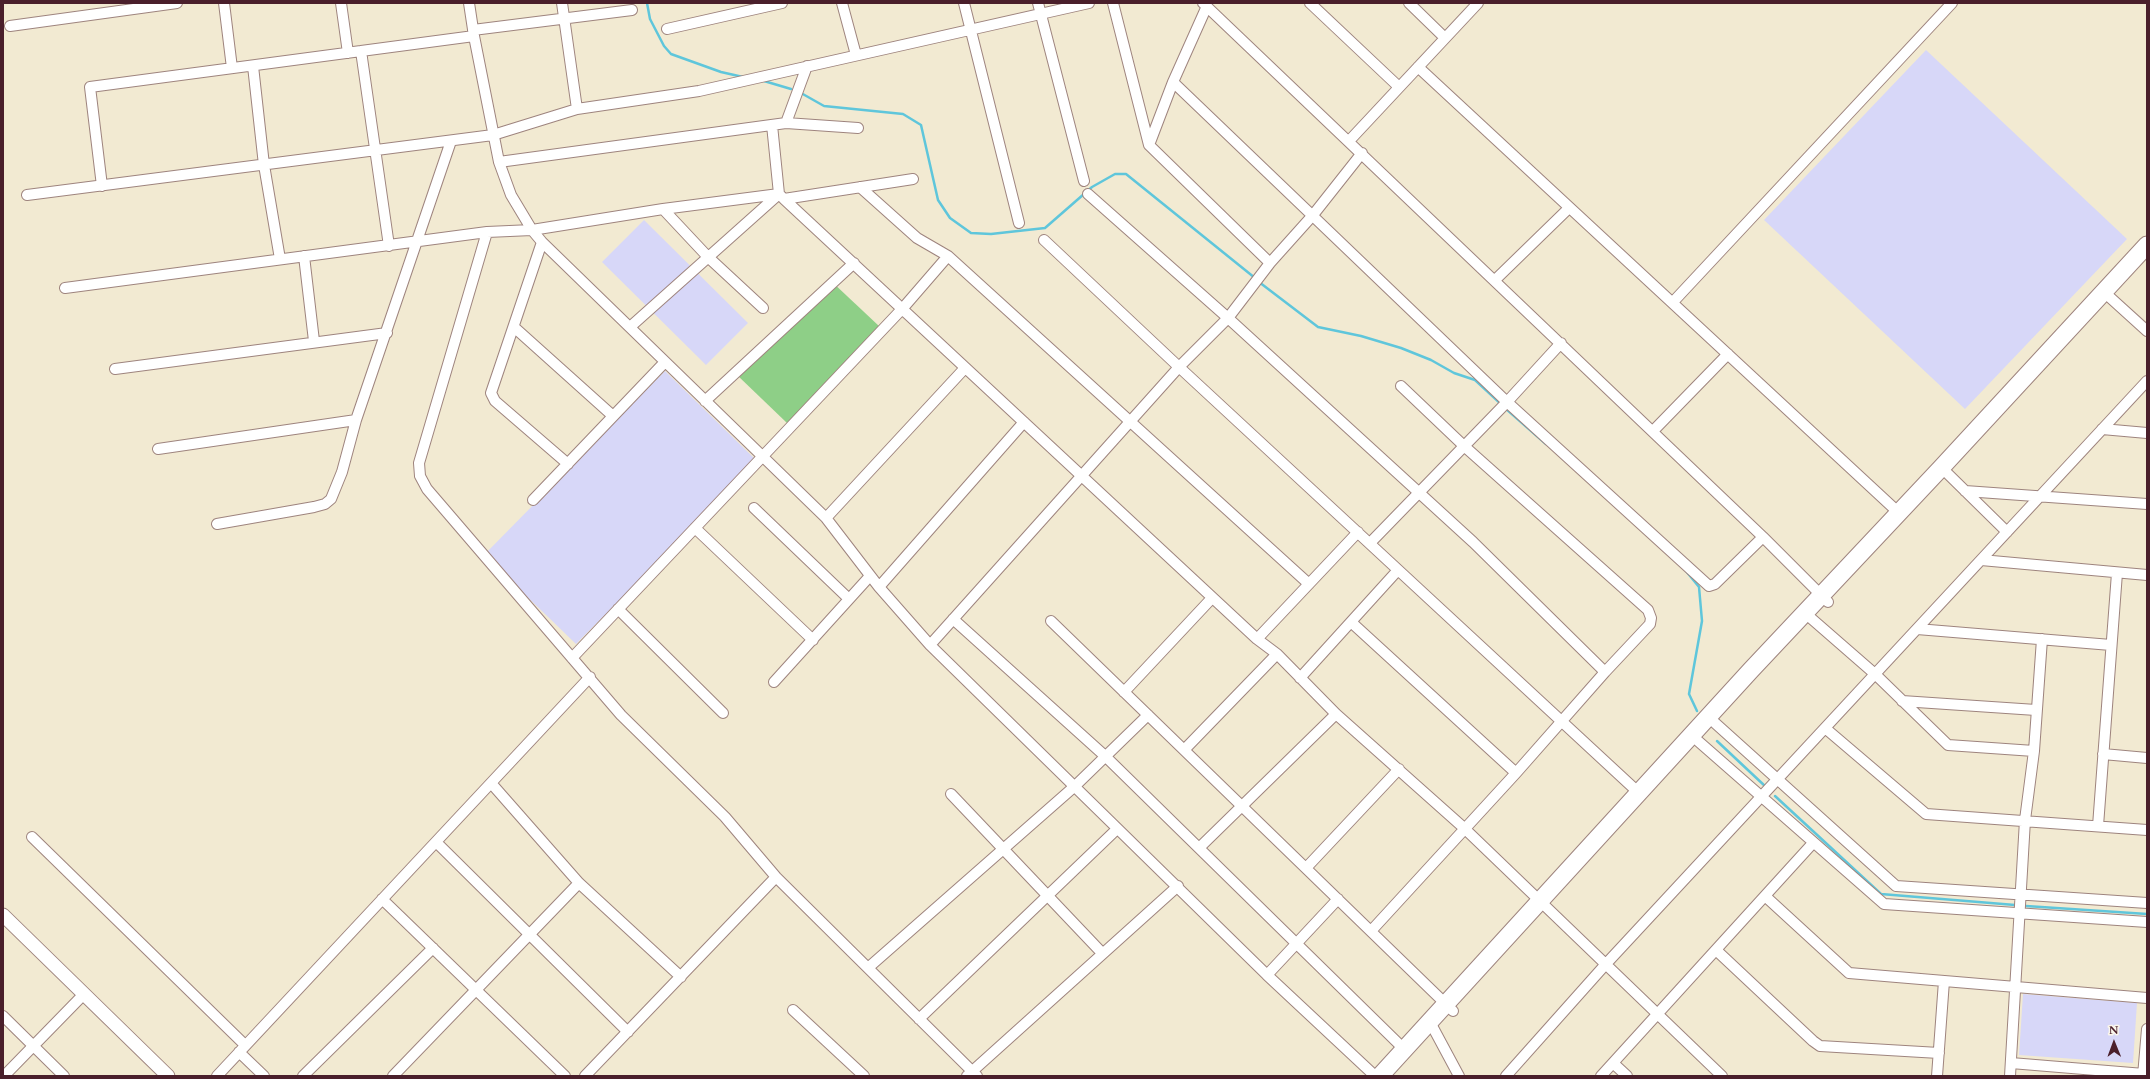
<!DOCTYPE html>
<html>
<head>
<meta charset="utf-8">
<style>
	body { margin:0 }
	#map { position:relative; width:2150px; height:1079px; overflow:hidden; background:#f2ead2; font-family:Cardo,serif }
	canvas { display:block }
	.frame { position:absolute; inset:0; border:4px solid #4a1f2b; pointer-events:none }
	.north { position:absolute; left:2094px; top:1023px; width:40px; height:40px; -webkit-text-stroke:3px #fbf7ec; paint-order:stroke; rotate:359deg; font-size:11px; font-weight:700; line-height:16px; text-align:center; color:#4a1f2b }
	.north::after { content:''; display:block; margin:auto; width:14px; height:18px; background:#4a1f2b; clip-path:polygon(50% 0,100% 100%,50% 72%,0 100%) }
</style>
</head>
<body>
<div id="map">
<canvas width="2150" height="1079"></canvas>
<div class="frame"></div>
<div class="north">N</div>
</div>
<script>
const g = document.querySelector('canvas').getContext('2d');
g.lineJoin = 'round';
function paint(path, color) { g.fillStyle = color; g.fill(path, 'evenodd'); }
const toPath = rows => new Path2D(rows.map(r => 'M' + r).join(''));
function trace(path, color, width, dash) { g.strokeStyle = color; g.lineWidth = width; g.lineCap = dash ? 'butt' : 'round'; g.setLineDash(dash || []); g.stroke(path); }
paint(toPath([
	[1926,50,2127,239,1965,409,1764,220],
	[644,220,748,323,706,365,602,262],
	[665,371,757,461,576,644,484,555],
	[2023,994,2137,1003,2133,1063,2019,1055]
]), '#d7d7f8');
paint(toPath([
	[830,280,880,327,787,423,737,375]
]), '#8ecf87');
trace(toPath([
	[647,3,650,19,664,46,671,54,721,72,743,77],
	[764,81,791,89],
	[801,93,824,106,903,114,921,125,938,200,950,218,971,233,991,234,1045,228,1092,187,1115,174,1126,174,1255,278],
	[1259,282,1318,327,1361,336,1401,348,1431,360,1454,373,1475,380,1501,404],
	[1505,408,1546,444],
	[1686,571,1699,587,1702,621,1689,694,1697,711],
	[1717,741,1766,787],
	[1775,796,1881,894,2015,905],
	[2026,906,2147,914]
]), '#5fc6db', 2.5);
const minor = toPath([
	[224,3,232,68],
	[341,3,348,53],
	[469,3,474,36,499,162,511,195,532,230,542,242,826,518,879,587,930,645,1267,975,1375,1076],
	[562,3,577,109],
	[842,3,856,55],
	[964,3,1019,223],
	[1038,3,1084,181],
	[1113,3,1149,145,1270,263],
	[1203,3,1763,537,1828,602],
	[1310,3,1399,87],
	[1409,3,1445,38],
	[10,26,177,3],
	[667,29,782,3],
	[473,30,632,10],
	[361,51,389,246],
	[253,66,264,165,280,259],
	[1418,67,1899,513],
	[1173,82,1507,402,1709,586,1715,584,1763,537],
	[786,123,807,66],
	[772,125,779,194,784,199,1257,639,1277,654,1336,714,1464,828,1722,1076],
	[1349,141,1478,3],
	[1149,145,1173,82,1207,6],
	[499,162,786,123,858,128],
	[102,186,90,87,474,36],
	[860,187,917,238,948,256,1309,584],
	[1088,194,1228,318,1473,542,1605,672],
	[27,195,493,135,577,109,699,91,1089,3],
	[784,199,913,179],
	[663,209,708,257,763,308],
	[487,232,419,463,420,476,427,489,621,715,725,817,776,877,977,1076],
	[1044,240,1179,367,1639,793],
	[542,242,491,393,495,401,568,464],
	[304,256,314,341],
	[1495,280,1569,208],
	[65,288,487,232,532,230,663,209,779,194],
	[2104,292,2147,331],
	[1673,302,1952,3],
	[630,327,779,194],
	[515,328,613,416],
	[115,369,387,333],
	[705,401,854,263],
	[2102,429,2147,433],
	[1653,431,1728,354],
	[158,449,356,420],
	[1948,474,2007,532],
	[1965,491,2147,504],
	[533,500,665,362],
	[754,508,849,599],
	[826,518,965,368],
	[217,524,314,507,325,504,331,499,342,472,356,420,451,141],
	[695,528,813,640],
	[1370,543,1507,402,1561,343],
	[1981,560,2147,575],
	[879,587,1024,422],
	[618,609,723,713],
	[1805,613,1875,674,1948,745,2034,751],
	[953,619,1105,756,1405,1050],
	[1051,621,1453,1011],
	[1351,622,1516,773],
	[1917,629,2111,645],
	[1257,639,1358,532],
	[930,645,1179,367,1228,318,1270,263,1313,215,1362,153],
	[572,658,903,308,948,256],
	[1300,678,1398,570],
	[774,682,870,576],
	[1124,692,1212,598],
	[1902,701,2036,710],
	[1715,723,1896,886,2147,903],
	[1825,728,1926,814,2147,830],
	[1698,741,1884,904,2147,922],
	[1184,750,1277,654],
	[2103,754,2147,758],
	[491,783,579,883,681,977],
	[951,794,1102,953],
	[2098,826,2117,573],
	[32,837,245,1045],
	[436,842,628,1032],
	[1199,848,1336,714],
	[1306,868,1399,769],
	[1765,896,1849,973,2147,998],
	[382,899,565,1076],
	[1371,931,1516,773,1605,672,1650,624,1651,618,1648,610,1464,446,1401,386],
	[1716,950,1813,1041,1820,1046,1939,1053],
	[869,967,1075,786,1148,715],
	[1267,975,1338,899],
	[793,1010,864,1076],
	[3,1016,64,1076],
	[919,1019,1117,829],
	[1430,1022,1459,1076],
	[239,1052,264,1076],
	[1613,1063,1627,1076],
	[2011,1063,2144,1074],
	[4,1076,84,994],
	[217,1076,590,677],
	[303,1076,433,948],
	[393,1076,579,883],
	[585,1076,776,877],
	[967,1076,1178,886],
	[1506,1076,1605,965,2147,381],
	[1601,1076,1813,843],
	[1937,1076,1944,981],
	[2010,1076,2025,820,2034,751,2042,639],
	[2143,1076,2147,1029]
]);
const tertiary = toPath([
	[3,915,168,1076]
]);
const trunk = toPath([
	[1380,1076,1751,670,1941,468,2147,245]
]);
trace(minor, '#9e847e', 12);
trace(tertiary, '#9e847e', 15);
trace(trunk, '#9e847e', 19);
trace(minor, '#fff', 10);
trace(tertiary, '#fff', 13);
trace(trunk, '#fff', 17);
</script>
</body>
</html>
